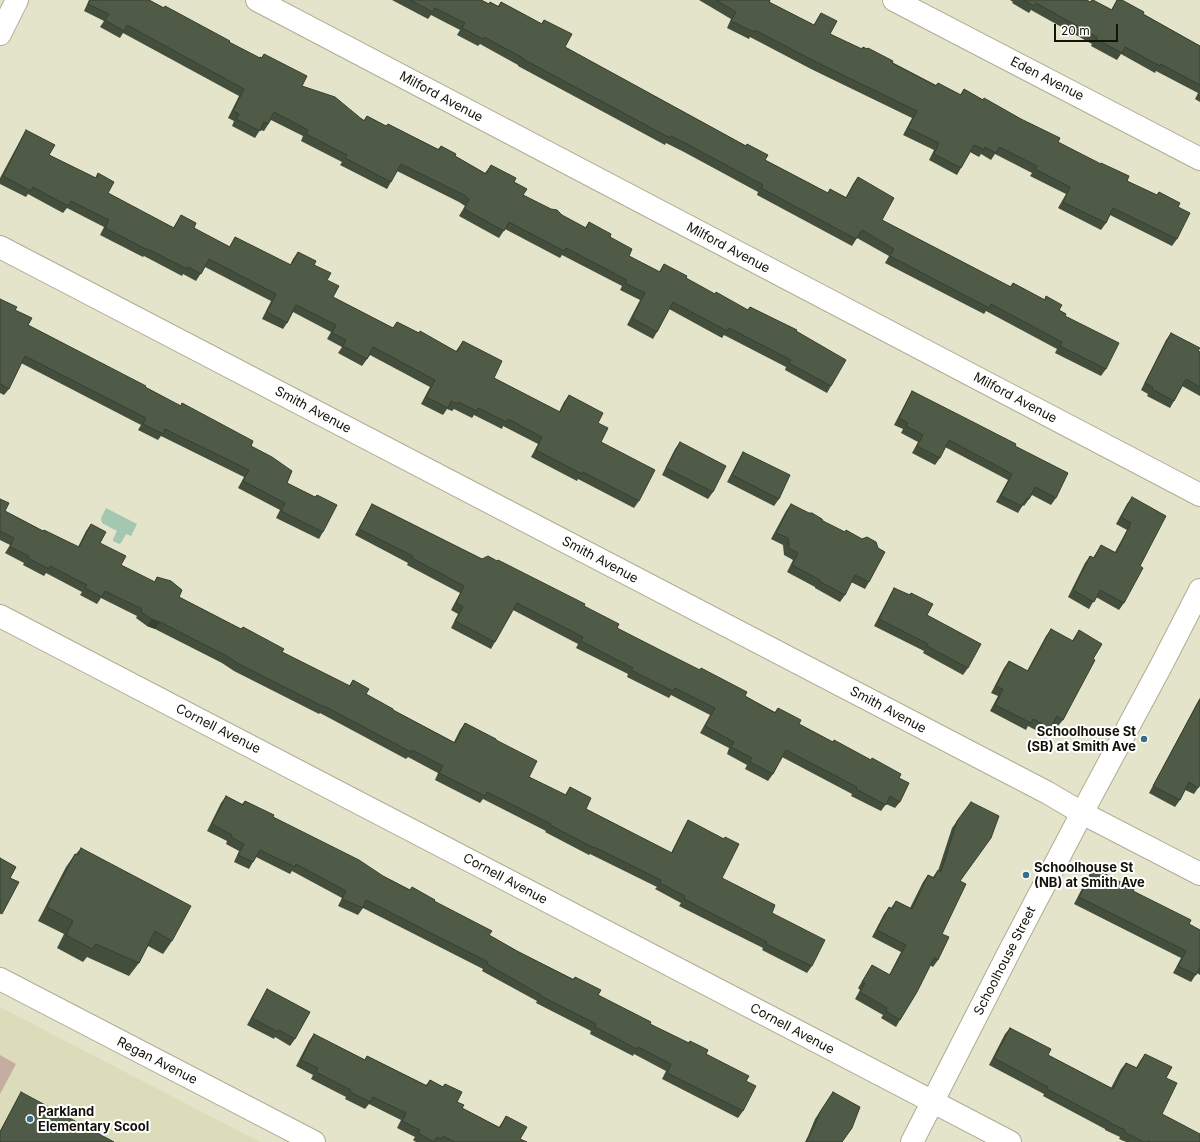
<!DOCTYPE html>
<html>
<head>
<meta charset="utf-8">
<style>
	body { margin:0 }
	#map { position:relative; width:1200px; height:1142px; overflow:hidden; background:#e4e4ca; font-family:Inter,sans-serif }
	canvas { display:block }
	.scale { position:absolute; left:1054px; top:24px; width:64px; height:18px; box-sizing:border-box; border:2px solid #13130a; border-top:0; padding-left:5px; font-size:12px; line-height:14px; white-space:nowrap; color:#13130a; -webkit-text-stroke:3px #fff; paint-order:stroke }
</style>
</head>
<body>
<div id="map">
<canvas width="1200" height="1142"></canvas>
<div class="scale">20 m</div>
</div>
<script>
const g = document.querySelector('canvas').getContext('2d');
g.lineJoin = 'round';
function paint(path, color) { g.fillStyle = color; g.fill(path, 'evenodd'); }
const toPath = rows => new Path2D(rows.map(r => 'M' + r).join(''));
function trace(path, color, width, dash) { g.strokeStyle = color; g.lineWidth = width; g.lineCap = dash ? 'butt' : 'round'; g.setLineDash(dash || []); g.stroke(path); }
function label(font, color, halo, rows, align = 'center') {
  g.font = font + ' Inter,sans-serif'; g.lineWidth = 4; g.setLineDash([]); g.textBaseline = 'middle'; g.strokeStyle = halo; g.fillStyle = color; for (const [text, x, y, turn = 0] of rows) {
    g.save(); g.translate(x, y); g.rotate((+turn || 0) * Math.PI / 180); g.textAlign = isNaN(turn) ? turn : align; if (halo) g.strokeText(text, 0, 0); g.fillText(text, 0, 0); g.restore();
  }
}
paint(toPath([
	[0,1007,260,1142,0,1142]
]), '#dcdcba');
paint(toPath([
	[0,1055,16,1064,0,1094]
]), '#c5ae9f');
paint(toPath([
	[106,508,137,524,131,536,126,534,121,543,119,544,113,541,113,539,117,531,102,523,101,518]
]), '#a5c7b1');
const minor = toPath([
	[257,0,1200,495],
	[894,0,1200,159],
	[0,34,17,0],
	[0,247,1048,793,1082,813,1200,874],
	[0,616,1010,1142],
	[0,979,314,1142],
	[912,1142,1007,956,1082,813,1162,664,1200,590]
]);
trace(minor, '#aead94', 24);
trace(minor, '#fff', 22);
paint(toPath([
	[89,0,149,0,259,58,262,57,264,54,302,86,364,120,367,116,386,126,388,124,438,149,441,146,455,156,485,173,491,165,514,182,523,195,585,228,589,222,610,237,629,256,659,272,664,264,686,278,714,294,748,310,750,307,796,331,831,386,827,393,785,370,786,367,724,335,722,338,669,309,657,332,653,339,627,325,640,300,620,290,622,286,562,255,560,258,505,229,499,238,459,216,465,206,459,202,397,171,391,182,387,189,340,165,342,162,301,141,303,136,271,120,264,131,260,130,255,138,232,126,234,121,228,118,239,96,123,33,120,38,100,27,104,21,84,11],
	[392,0,481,0,489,4,490,2,498,6,501,2,541,24,544,20,565,47,746,146,747,144,765,160,828,193,830,189,846,197,853,184,858,177,882,220,1010,287,1013,283,1044,300,1046,296,1065,316,1106,369,1101,376,1055,353,1057,349,986,311,984,314,885,263,889,256,857,238,852,246,757,195,758,192,684,152,666,143,665,145,518,66,518,65,480,44,478,46,457,35,460,30,431,15,428,19],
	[699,0,770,0,769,2,814,25,821,13,830,34,861,49,863,47,936,85,938,83,960,95,964,89,1127,181,1157,195,1159,192,1178,207,1177,239,1172,246,1110,215,1106,223,1101,230,1058,208,1066,194,1030,176,1032,173,995,154,991,160,981,154,979,157,970,152,961,168,957,175,929,160,934,150,903,135,912,118,811,69,750,37,749,39,727,28,731,19],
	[1010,0,1086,0,1090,2,1092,0,1111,10,1117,0,1143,14,1200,46,1200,102,1195,99,1198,93,1156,71,1155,73,1121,54,1117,60,1091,46,1092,44,1031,10,1029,13,1012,3,1013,2],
	[26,130,49,155,95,178,98,173,108,193,173,228,181,215,194,228,229,247,235,237,290,265,293,259,298,252,314,265,327,280,333,297,393,328,397,322,419,333,456,351,463,341,494,378,559,412,564,402,569,395,598,423,601,442,639,501,634,508,578,479,577,481,531,457,538,444,503,426,502,429,474,415,472,418,454,409,452,411,447,409,443,415,421,404,430,387,370,355,362,366,338,353,342,347,327,339,331,332,293,312,287,323,283,329,262,319,271,301,205,267,196,281,183,274,182,276,144,256,143,257,100,235,104,227,67,208,63,213,28,194,26,197,0,184,0,178,22,137],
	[0,299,15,310,28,325,145,387,180,406,182,403,251,446,287,483,315,497,317,495,323,532,319,539,276,518,280,510,238,488,244,477,161,436,158,440,138,430,141,425,21,363,9,389,4,395,0,393],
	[1171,333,1200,352,1200,396,1182,386,1174,401,1170,408,1147,396,1148,394,1141,390,1166,340],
	[912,391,1015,446,1056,498,1051,505,1032,495,1024,506,1023,505,1018,513,996,502,1008,480,945,447,940,458,935,465,912,453,918,442,901,433,903,429,894,425,908,398],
	[680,442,713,492,708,499,662,475,675,449],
	[743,452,779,499,774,506,727,482,739,459],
	[1132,497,1140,566,1124,603,1119,610,1096,597,1089,609,1068,597,1085,563,1090,556,1093,558,1101,545,1115,552,1127,530,1116,524,1127,504],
	[0,499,5,511,43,531,78,547,86,531,91,524,100,543,121,565,154,582,157,577,179,597,241,629,243,627,282,652,349,686,353,680,366,694,393,710,454,742,460,730,465,723,496,740,529,777,565,795,570,787,586,809,671,853,684,827,688,820,722,878,772,913,812,966,807,973,762,950,763,948,679,906,681,903,655,889,657,887,590,854,589,855,545,832,546,831,483,799,480,803,435,780,438,773,408,757,406,759,320,713,319,714,234,671,222,663,155,629,147,626,136,618,137,616,101,598,97,604,80,595,82,592,46,573,44,576,23,565,24,563,5,553,10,545,0,540],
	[372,504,482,559,584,606,617,628,775,712,778,708,799,724,899,778,900,802,895,808,886,804,881,811,851,796,852,794,782,757,773,774,768,781,745,769,747,765,727,754,729,748,700,733,710,715,671,695,669,698,627,677,628,674,576,648,578,644,513,610,495,642,491,649,451,628,458,614,451,610,460,593,407,565,408,563,355,535,368,511],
	[791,504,823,521,869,582,865,589,851,582,845,595,840,602,815,588,815,587,787,572,793,560,784,555,783,545,771,539,786,511],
	[894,588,909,595,911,593,927,615,968,668,963,675,923,653,924,651,874,626,890,595],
	[1051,629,1072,641,1079,630,1093,659,1063,720,1058,726,1053,724,1045,735,1028,726,1026,730,990,711,998,696,991,693,1004,668,1009,661,1027,671,1046,636],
	[1200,698,1200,785,1194,794,1185,790,1180,800,1175,807,1149,793,1197,703],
	[226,796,242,804,245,801,273,817,383,876,410,890,412,887,489,935,517,951,573,979,575,977,598,995,650,1024,688,1043,690,1041,706,1054,746,1081,743,1111,738,1118,662,1079,666,1071,634,1054,633,1056,590,1034,591,1031,536,1003,537,1001,482,971,483,969,363,908,358,915,338,906,342,898,292,871,290,874,256,857,253,862,249,869,234,862,239,851,226,844,227,841,207,831,221,803],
	[957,821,960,881,942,934,938,960,933,967,930,965,900,1020,896,1027,881,1018,883,1015,855,999,860,990,858,988,872,965,889,975,901,952,872,937,884,914,889,907,891,908,896,901,910,908,923,882,928,875,933,877,938,870,938,871,952,828],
	[81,848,172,941,163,954,148,946,139,963,129,976,87,957,83,962,57,948,64,934,38,921,66,867,75,854,76,854],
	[1094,868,1189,924,1200,930,1200,975,1197,973,1191,982,1173,973,1181,958,1074,904,1089,875],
	[267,989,295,1039,290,1046,275,1037,274,1039,247,1025,263,996],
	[1010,1028,1048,1055,1111,1088,1121,1069,1126,1063,1136,1068,1140,1061,1145,1054,1166,1078,1162,1114,1200,1142,1126,1142,1119,1139,1120,1137,1105,1130,1105,1129,1043,1096,1044,1094,989,1065,1005,1034],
	[314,1034,365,1060,367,1056,426,1085,430,1080,443,1087,445,1084,462,1108,499,1127,506,1116,520,1139,527,1142,416,1142,413,1140,415,1137,397,1128,401,1120,369,1104,365,1109,345,1099,346,1097,311,1079,313,1075,296,1066,309,1041],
	[21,1092,0,1142,0,1131],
	[833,1092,842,1142,805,1142,808,1136,815,1119]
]), '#444e3c');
paint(toPath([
	[152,619,160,622,155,629,147,626]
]), '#374031');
const building = toPath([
	[90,0,149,0,164,8,165,6,230,41,229,42,260,58,260,57,262,58,264,54,307,76,302,86,335,97,364,121,367,116,386,126,388,124,439,150,441,146,456,154,455,156,486,174,491,165,516,178,514,182,527,189,523,195,551,209,557,210,562,215,586,228,589,222,611,234,610,237,632,249,629,256,660,272,664,264,687,276,686,278,715,294,716,292,748,310,750,307,797,330,796,331,846,360,831,386,789,363,791,360,729,328,727,331,673,302,657,332,632,318,645,293,625,283,627,280,566,248,564,251,509,222,504,231,464,209,469,199,464,195,401,164,391,182,345,158,347,155,306,134,308,130,274,112,268,124,264,122,260,131,236,119,239,114,233,111,244,89,127,25,124,31,105,20,109,14,88,4,90,0],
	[410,0,481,0,489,4,490,2,499,7,501,2,542,24,544,20,572,34,565,47,746,146,747,144,768,155,765,160,828,193,830,189,846,198,858,177,894,198,882,220,1011,287,1013,283,1045,300,1046,296,1062,305,1059,310,1066,314,1065,316,1119,343,1106,369,1060,346,1062,342,991,304,989,308,890,256,894,249,862,230,856,239,761,188,763,185,689,145,671,136,670,138,523,59,523,58,484,37,483,39,462,28,465,23,435,8,433,12,410,0],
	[716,0,770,0,769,2,814,25,821,13,837,21,830,34,862,49,863,47,867,49,868,48,893,61,892,63,936,86,938,83,961,95,964,89,983,100,984,98,1021,119,1060,138,1058,142,1101,164,1101,163,1129,176,1127,181,1157,195,1159,192,1180,203,1178,207,1190,213,1177,239,1113,208,1106,223,1063,202,1070,187,1035,169,1037,166,999,147,996,153,985,147,984,150,974,145,961,168,934,154,939,143,908,128,917,111,816,62,755,30,754,32,731,21,736,12,716,0],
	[1024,0,1086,0,1091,2,1092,0,1093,0,1112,10,1117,0,1122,0,1144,12,1143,14,1200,46,1200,85,1161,64,1160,66,1125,47,1122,53,1096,39,1097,37,1036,3,1034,6,1024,0],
	[26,130,55,145,49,155,96,178,98,173,114,182,108,193,174,228,181,215,196,223,194,228,230,247,235,237,291,265,298,252,316,261,314,265,331,273,327,280,339,286,333,297,393,328,397,322,419,333,420,331,457,352,463,341,502,361,494,378,560,412,569,395,603,413,598,423,608,428,601,442,655,470,639,501,583,472,582,474,536,450,542,437,508,419,506,422,478,408,477,411,458,402,457,404,451,401,448,408,426,397,435,380,373,347,367,359,343,346,346,340,332,333,336,325,296,305,287,323,267,312,276,294,209,259,201,274,188,267,187,269,148,249,148,250,105,228,109,220,71,201,68,206,33,187,31,191,3,176,26,130],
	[0,299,17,307,15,310,32,318,28,325,146,386,145,387,181,406,182,403,253,441,251,446,272,457,292,471,287,483,315,497,317,495,337,505,323,532,281,511,285,503,243,481,249,470,165,429,163,434,143,424,146,418,25,356,9,389,0,384,0,299],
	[1171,333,1200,348,1198,351,1200,352,1200,387,1186,379,1174,401,1152,389,1153,387,1145,383,1171,333],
	[912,391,975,423,1016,444,1015,446,1068,473,1056,498,1035,487,1029,499,1027,498,1022,506,1001,496,1012,474,949,440,940,458,917,446,923,435,906,426,908,423,899,418,912,391],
	[680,442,726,466,713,492,666,468,680,442],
	[743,452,790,475,779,499,732,475,743,452],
	[1132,497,1166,516,1140,566,1143,568,1124,603,1100,590,1094,602,1073,590,1090,556,1094,558,1101,545,1116,553,1131,523,1121,517,1132,497],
	[0,499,9,503,5,511,43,531,44,530,79,547,91,524,106,532,100,543,126,556,121,565,155,582,157,577,171,581,182,590,179,597,241,629,243,627,284,649,282,652,350,686,353,680,369,689,366,694,393,709,393,710,455,743,465,723,496,739,496,740,537,761,529,777,566,795,570,787,591,798,586,809,672,853,688,820,724,839,725,837,739,844,722,878,775,905,772,913,825,940,812,966,766,944,767,942,684,899,685,896,660,883,661,880,594,847,594,848,550,825,551,824,487,792,485,796,439,773,443,766,412,750,411,752,324,706,324,707,239,664,227,656,160,622,152,619,141,612,142,609,105,591,102,597,85,588,87,585,50,566,49,569,28,558,29,556,10,547,14,538,0,531,0,499],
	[372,504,482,559,488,556,497,561,498,560,585,604,584,606,619,624,617,628,662,651,700,670,701,668,747,692,745,696,775,713,778,708,801,720,799,724,833,742,834,740,871,760,872,758,901,774,899,778,909,783,900,802,890,796,886,805,856,789,857,787,786,750,773,774,750,762,752,758,731,747,734,742,705,726,715,708,675,688,673,691,631,670,633,668,581,641,583,637,517,603,495,642,455,621,463,607,456,603,464,586,412,558,413,556,359,529,372,504],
	[791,504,809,513,812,513,822,519,823,521,845,532,846,530,862,539,867,537,876,542,878,548,885,552,869,582,855,575,845,595,819,581,820,580,792,565,798,553,789,548,788,538,776,533,791,504],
	[894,588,910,595,911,593,933,604,927,615,981,644,968,668,927,646,928,644,879,619,894,588],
	[1051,629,1073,641,1079,630,1102,644,1093,659,1095,660,1063,720,1057,716,1050,728,1033,719,1031,723,995,705,1003,689,996,686,1009,661,1028,671,1051,629],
	[1200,699,1200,785,1198,788,1189,782,1180,800,1153,786,1200,699],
	[226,796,243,805,245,801,274,815,273,817,359,860,383,876,410,890,412,887,435,900,434,901,492,931,489,935,517,951,574,980,575,977,601,990,598,995,651,1022,650,1024,689,1043,690,1041,708,1050,706,1054,749,1076,746,1081,756,1086,743,1111,667,1073,671,1064,638,1047,637,1049,595,1027,596,1024,541,996,541,995,487,964,488,962,366,900,363,908,342,899,346,891,296,864,295,867,260,850,253,862,238,855,244,844,231,837,232,835,212,824,226,796],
	[971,802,999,816,991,838,960,881,966,884,942,934,949,937,938,960,934,958,917,992,900,1020,886,1011,887,1008,860,992,865,983,862,982,872,965,890,975,906,945,877,930,889,907,892,909,896,901,912,909,928,875,934,878,938,870,941,872,957,821,971,802],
	[81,848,191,906,172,941,155,931,139,963,96,944,92,949,66,935,73,921,47,907,75,854,78,855,81,848],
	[0,858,16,867,10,878,19,882,2,914,0,913,0,858],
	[1094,868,1134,889,1133,891,1191,920,1189,924,1200,930,1200,967,1196,975,1178,966,1186,951,1079,897,1094,868],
	[267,989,310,1012,295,1039,279,1030,278,1032,252,1018,267,989],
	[1010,1028,1051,1049,1048,1055,1113,1089,1126,1063,1137,1068,1145,1054,1172,1067,1166,1078,1177,1083,1162,1114,1200,1134,1200,1142,1150,1142,1148,1141,1148,1142,1144,1142,1124,1132,1125,1130,1110,1123,1110,1122,1047,1089,1048,1087,994,1058,1010,1028],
	[314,1034,365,1060,367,1056,427,1086,430,1080,443,1087,445,1084,462,1092,457,1102,464,1105,462,1108,500,1128,506,1116,527,1127,520,1139,527,1142,455,1142,443,1136,441,1139,437,1137,434,1142,418,1133,420,1130,402,1121,406,1113,373,1097,370,1102,350,1092,351,1090,316,1072,318,1068,301,1060,314,1034],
	[21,1092,114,1142,0,1142,0,1132,21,1092],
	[833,1092,860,1107,852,1128,842,1142,806,1142,813,1129,820,1112,833,1092]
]);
paint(building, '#4f5b46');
trace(building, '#374031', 1);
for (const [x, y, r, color] of [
	[1144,739,4,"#376e89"],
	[1026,875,4,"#376e89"],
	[30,1119,4,"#376e89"]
]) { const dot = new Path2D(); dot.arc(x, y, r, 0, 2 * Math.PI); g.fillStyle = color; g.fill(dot); trace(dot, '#fff', 1.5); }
label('13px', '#13130a', '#fff', [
	["Eden Avenue",1047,79,27],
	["Milford Avenue",441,97,28],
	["Milford Avenue",728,248,28],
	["Milford Avenue",1015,398,28],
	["Smith Avenue",313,410,28],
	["Smith Avenue",600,560,28],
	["Smith Avenue",888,710,28],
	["Cornell Avenue",218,729,27],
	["Cornell Avenue",505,879,28],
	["Schoolhouse Street",1005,961,-63],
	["Cornell Avenue",792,1029,28],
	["Regan Avenue",157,1061,27]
]);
label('bold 13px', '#13130a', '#fff', [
	["Schoolhouse St",1136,732,"right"],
	["(SB) at Smith Ave",1136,747,"right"],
	["Schoolhouse St",1034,868],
	["(NB) at Smith Ave",1034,883],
	["Parkland",38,1112],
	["Elementary Scool",38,1127]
], 'left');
</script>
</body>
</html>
